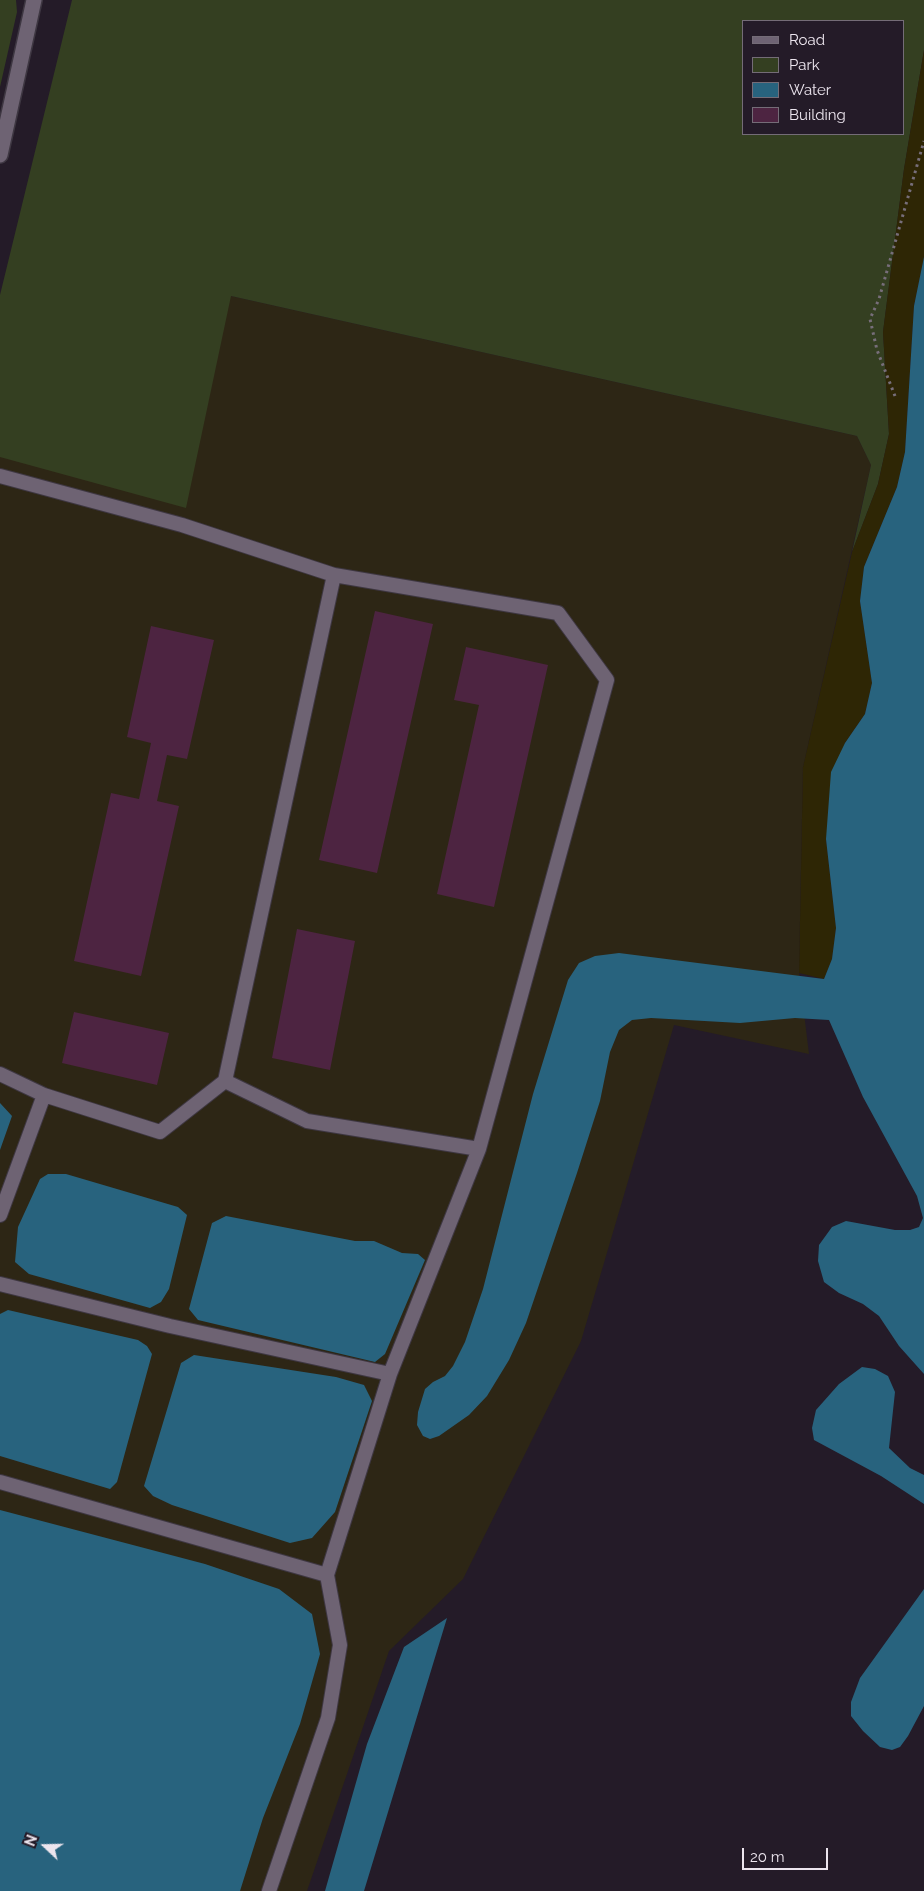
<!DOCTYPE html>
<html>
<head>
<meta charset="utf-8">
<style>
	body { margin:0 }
	#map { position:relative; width:924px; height:1891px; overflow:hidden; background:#241b28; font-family:Raleway,sans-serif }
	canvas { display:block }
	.legend { position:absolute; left:742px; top:20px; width:162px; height:115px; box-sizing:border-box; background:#241b28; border:1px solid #746c77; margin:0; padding:6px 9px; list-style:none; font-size:15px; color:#ece5ee }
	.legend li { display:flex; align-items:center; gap:10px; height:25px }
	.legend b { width:25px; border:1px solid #746c77 }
	.north { position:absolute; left:20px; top:1821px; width:50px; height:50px; -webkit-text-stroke:4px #241b28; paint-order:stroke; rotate:291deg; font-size:14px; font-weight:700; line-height:20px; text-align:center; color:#ece5ee }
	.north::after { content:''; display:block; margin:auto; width:18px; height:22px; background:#ece5ee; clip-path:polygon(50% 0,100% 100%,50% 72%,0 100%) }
	.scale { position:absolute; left:742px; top:1848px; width:86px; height:22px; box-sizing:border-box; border:2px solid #ece5ee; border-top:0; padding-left:6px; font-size:15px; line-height:18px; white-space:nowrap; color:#ece5ee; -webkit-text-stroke:4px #241b28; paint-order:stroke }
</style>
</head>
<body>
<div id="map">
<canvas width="924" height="1891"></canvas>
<ul class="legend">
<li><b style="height:6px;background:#6e6373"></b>Road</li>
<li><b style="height:14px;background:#343f21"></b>Park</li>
<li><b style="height:14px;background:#28637e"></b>Water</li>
<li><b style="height:14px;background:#4d2441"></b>Building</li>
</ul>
<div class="north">N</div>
<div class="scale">20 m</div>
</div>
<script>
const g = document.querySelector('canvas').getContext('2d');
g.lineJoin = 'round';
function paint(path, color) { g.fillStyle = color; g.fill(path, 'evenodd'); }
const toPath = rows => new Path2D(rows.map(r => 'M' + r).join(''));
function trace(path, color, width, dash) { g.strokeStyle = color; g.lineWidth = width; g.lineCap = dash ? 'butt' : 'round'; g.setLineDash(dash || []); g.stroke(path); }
paint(toPath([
	[0,295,231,296,857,436,871,465,803,767,799,972,809,1054,674,1025,581,1341,463,1579,389,1651,307,1891,0,1891]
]), '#2d2615');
paint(toPath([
	[0,0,16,0,17,12,0,87],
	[72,0,924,0,924,50,904,169,883,332,889,434,878,484,852,552,871,465,857,436,231,296,186,508,0,457,0,295],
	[743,21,903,21,903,134,743,134]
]), '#343f21');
paint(toPath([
	[924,50,924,257,914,306,905,452,897,487,864,567,860,601,872,683,865,714,845,743,826,839,836,928,832,959,824,979,799,973,803,767,852,552,878,484,889,434,883,332,904,169]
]), '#2e2605');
paint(toPath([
	[924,257,924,1374,899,1346,879,1316,863,1304,839,1293,824,1282,818,1261,819,1245,832,1227,846,1221,895,1230,910,1230,919,1227,923,1218,917,1196,863,1097,829,1020,795,1018,740,1023,651,1018,632,1020,619,1030,610,1052,600,1101,577,1173,526,1323,509,1360,487,1396,469,1415,439,1436,430,1439,423,1436,417,1425,418,1412,425,1389,433,1382,445,1376,453,1366,465,1342,483,1289,533,1094,568,980,579,963,595,956,619,953,824,979,832,959,836,928,826,839,831,772,845,743,865,714,872,683,860,601,864,567,897,487,905,452,914,306],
	[0,1103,12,1116,0,1150],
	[48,1174,66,1174,178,1207,187,1215,169,1289,161,1302,150,1308,29,1274,15,1262,18,1227,40,1179],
	[226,1216,355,1241,374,1241,402,1253,418,1254,425,1260,385,1354,375,1362,198,1320,189,1309,212,1223],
	[8,1310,138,1340,147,1346,152,1354,117,1482,110,1489,0,1456,0,1314],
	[194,1355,336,1377,364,1385,372,1401,335,1512,312,1538,290,1543,172,1505,153,1496,144,1486,181,1363],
	[862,1367,875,1369,888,1376,895,1392,889,1448,910,1468,924,1475,924,1504,881,1476,814,1440,812,1428,816,1410,839,1384],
	[0,1510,205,1564,279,1589,312,1614,320,1654,300,1724,263,1818,240,1891,0,1891],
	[924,1589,924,1706,908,1736,900,1747,892,1750,880,1747,863,1731,851,1716,851,1702,860,1678],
	[447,1618,364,1891,325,1891,367,1744,404,1647]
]), '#28637e');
paint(toPath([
	[375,611,433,624,377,873,319,860],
	[151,626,214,640,187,759,167,755,157,801,179,806,141,976,74,961,111,793,139,799,151,743,127,737],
	[466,647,548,665,494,907,437,894,479,705,454,700],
	[297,929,355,941,330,1070,272,1058],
	[74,1012,169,1033,157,1085,62,1063]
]), '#4d2441');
const service = toPath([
	[0,476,182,525,334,575,558,613,607,680,479,1149,390,1374,327,1575,340,1645,328,1718,269,1891],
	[0,1074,44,1095,160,1132,225,1081,307,1121,479,1149],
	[225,1081,334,575],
	[0,1215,44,1095],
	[0,1284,170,1326,390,1374],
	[0,1482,327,1575]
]);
const minor = toPath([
	[0,155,34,0]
]);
trace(service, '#3e3742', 16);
trace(minor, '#3e3742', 18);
trace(toPath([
	[895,396,877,350,870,319,879,299,924,141]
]), '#776e7a', 3, [2.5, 4]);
trace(service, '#6e6373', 14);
trace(minor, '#6e6373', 15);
</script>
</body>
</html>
